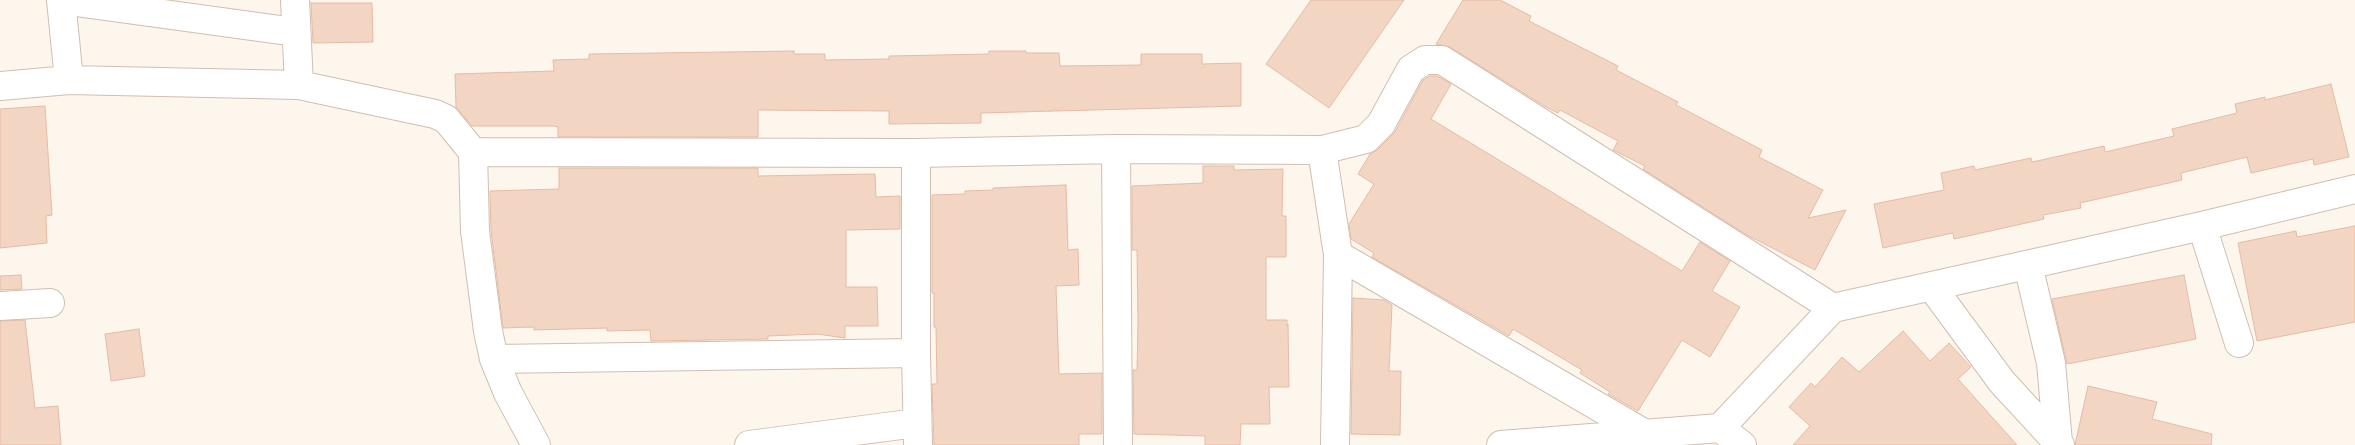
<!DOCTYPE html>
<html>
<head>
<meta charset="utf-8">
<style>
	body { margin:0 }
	canvas { display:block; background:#fdf6ec }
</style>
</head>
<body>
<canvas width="2355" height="445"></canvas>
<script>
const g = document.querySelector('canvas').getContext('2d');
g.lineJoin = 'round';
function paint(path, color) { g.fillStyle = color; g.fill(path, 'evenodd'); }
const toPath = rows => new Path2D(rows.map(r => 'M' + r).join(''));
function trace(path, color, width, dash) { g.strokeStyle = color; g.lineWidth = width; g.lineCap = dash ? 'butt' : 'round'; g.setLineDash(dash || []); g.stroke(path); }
const building = toPath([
	[1311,0,1404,0,1329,108,1266,64,1311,0],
	[1463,0,1500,0,1531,16,1529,21,1618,66,1616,70,1678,102,1676,105,1762,150,1759,157,1823,190,1808,218,1846,210,1815,270,1747,235,1643,169,1645,166,1613,150,1618,141,1560,110,1558,113,1546,107,1450,47,1436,44,1463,0],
	[311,3,372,3,373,42,313,43,311,3],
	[794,51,794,54,825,54,825,60,889,59,889,56,989,54,989,51,1026,51,1026,53,1059,53,1060,66,1141,65,1141,54,1202,54,1202,64,1241,63,1241,106,981,113,981,123,889,124,889,111,758,110,758,137,558,137,558,127,554,126,472,126,456,107,455,74,554,71,553,60,589,59,589,54,794,51],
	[1430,76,1437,76,1451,84,1431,119,1682,271,1700,242,1730,261,1712,291,1740,307,1710,357,1682,340,1638,411,1608,394,1610,392,1580,373,1582,370,1513,329,1509,336,1372,257,1374,253,1351,239,1349,224,1374,184,1358,174,1370,154,1377,150,1395,132,1423,80,1430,76],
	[2331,84,2349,157,2314,165,2313,159,2251,173,2247,157,2181,173,2182,180,2080,203,2081,208,2043,215,2044,219,1954,239,1953,233,1883,248,1874,204,1944,190,1941,173,1974,166,1975,170,2031,158,2032,162,2104,146,2105,152,2174,136,2172,129,2237,113,2235,104,2265,97,2265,100,2331,84],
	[45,106,52,215,46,216,47,243,0,248,0,109,45,106],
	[1203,166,1234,166,1234,170,1283,169,1282,216,1286,216,1286,257,1266,257,1266,320,1287,320,1287,326,1288,324,1289,387,1269,387,1270,424,1241,424,1240,445,1205,445,1205,436,1134,434,1133,370,1137,370,1138,324,1137,250,1132,250,1132,186,1203,183,1203,166],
	[559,168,758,168,758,176,875,174,876,197,900,196,900,229,846,230,846,287,877,287,878,326,845,326,845,338,817,334,768,336,768,339,651,341,650,330,607,331,607,328,534,330,534,327,503,328,491,230,490,191,559,189,559,168],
	[1066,185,1068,250,1078,249,1079,285,1056,286,1059,374,1102,373,1102,434,1079,434,1079,445,934,445,932,384,937,384,936,327,934,327,934,293,932,293,932,195,965,194,965,191,993,190,993,188,1066,185],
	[2355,226,2355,322,2257,341,2238,243,2296,231,2297,237,2355,226],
	[21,275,22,289,0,290,0,276,21,275],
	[2184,275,2196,339,2067,364,2052,299,2184,275],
	[1353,298,1384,300,1392,305,1389,371,1401,371,1400,435,1351,434,1353,298],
	[25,320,35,408,58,406,61,445,0,445,0,321,25,320],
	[139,329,145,376,111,381,105,334,139,329],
	[1903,331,1930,361,1949,343,1971,367,1958,379,2017,445,1793,445,1810,426,1789,407,1811,383,1815,387,1842,357,1859,372,1903,331],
	[2088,386,2157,402,2152,419,2212,434,2211,445,2075,445,2088,386]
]);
paint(building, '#f3d5c3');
trace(building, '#e6bba3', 1);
const minor = toPath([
	[61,0,295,32],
	[61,0,69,80],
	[295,0,299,85],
	[0,86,69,80,299,85,435,114,446,119,473,152,475,231,488,331,494,359,508,393,536,445],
	[1116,149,1118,445],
	[1322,150,1338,255,1335,445],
	[473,152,916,153,1116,149,1322,150,1366,139,1381,124,1411,69,1425,60,1442,60,1833,308],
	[916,153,916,353,918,445],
	[2202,226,2239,343],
	[1338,255,1647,435],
	[2028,265,2051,363,2058,443],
	[1932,287,2002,382,2060,445],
	[0,306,50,303],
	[494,359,916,353],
	[1720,428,1742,445],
	[749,445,916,423],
	[1501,445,1720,428,1833,308,2202,226,2355,189]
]);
trace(minor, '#d1beb0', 30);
trace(minor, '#fff', 28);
</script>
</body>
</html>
